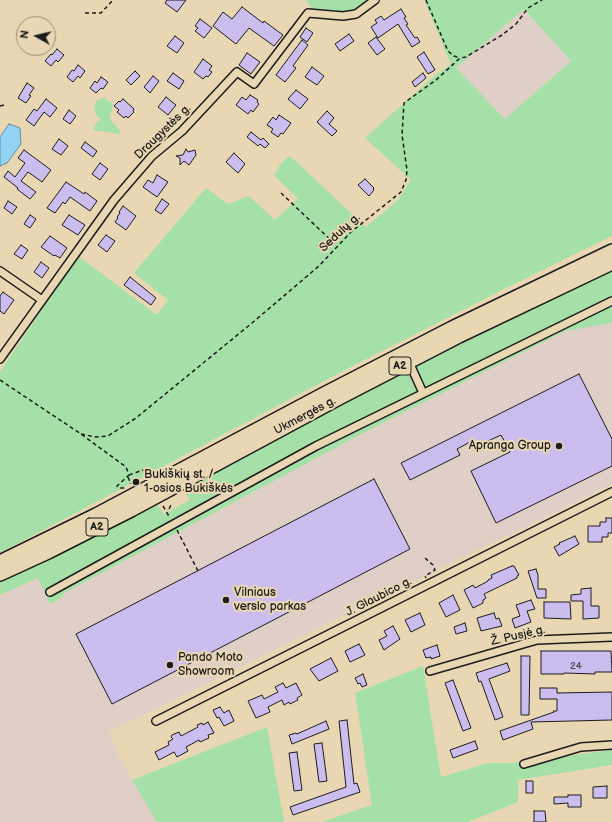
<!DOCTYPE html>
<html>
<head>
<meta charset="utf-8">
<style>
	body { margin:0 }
	#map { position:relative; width:612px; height:822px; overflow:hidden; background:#e9d7b4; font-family:"Balsamiq Sans",sans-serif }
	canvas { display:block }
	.north { position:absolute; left:16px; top:16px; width:40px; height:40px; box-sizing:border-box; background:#e9d7b4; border:1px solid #978c77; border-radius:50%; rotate:278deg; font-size:11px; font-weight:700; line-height:16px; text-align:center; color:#1c1c1c }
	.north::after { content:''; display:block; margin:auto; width:14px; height:18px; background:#1c1c1c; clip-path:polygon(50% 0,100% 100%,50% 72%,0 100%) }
</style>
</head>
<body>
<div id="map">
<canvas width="612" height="822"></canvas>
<div class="north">N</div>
</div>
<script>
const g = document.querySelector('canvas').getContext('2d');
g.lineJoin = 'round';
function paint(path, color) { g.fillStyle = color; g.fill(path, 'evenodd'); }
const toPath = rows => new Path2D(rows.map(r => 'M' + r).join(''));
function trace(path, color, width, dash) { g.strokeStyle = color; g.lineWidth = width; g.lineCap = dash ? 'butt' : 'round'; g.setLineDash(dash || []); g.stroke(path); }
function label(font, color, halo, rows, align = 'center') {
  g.font = font + ' "Balsamiq Sans",sans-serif'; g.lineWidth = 4; g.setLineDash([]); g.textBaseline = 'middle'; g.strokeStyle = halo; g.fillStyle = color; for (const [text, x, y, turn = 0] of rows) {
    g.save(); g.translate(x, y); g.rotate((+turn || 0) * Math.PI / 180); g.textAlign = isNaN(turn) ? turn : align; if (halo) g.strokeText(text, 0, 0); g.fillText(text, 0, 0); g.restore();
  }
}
paint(toPath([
	[524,9,571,60,505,119,456,68],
	[612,322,612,484,109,732,120,758,132,780,157,822,0,822,0,595,38,578,50,603,60,599,66,592,371,429,565,331]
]), '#e0cfc6');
paint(toPath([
	[306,0,371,0,353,12,313,10],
	[424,0,612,0,612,236,502,290,343,371,0,553,0,372,78,256,157,315,168,300,134,273,206,188,228,204,249,196,275,220,298,199,274,175,282,162,290,156,366,227,397,201,411,180,365,138,433,77,451,64],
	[524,9,571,61,505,119,456,68],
	[105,97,106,100,111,102,113,105,110,116,111,121,119,129,120,134,93,130,97,122,101,120,97,116,94,109,96,101],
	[612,271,612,323,565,331,371,429,66,592,60,599,50,604,38,578,0,595,0,581,158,505,164,514,190,500,185,492,197,483,328,412,458,344],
	[423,666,441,777,488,763,512,763,612,750,612,765,518,780,518,802,468,822,322,822,372,805,355,693],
	[267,727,284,822,157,822,132,780]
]), '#a4e0a7');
const water = toPath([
	[9,124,20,128,21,144,7,163,0,166,0,137,9,124]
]);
paint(water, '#93d4f4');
trace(water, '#638a9e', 1);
const building = toPath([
	[167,0,186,0,177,12,165,3,167,0],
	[242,7,263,23,264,21,283,35,274,46,249,28,236,44,213,26,223,12,232,19,242,7],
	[401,9,406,17,404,18,408,24,406,25,415,38,417,37,420,42,412,47,398,24,378,38,371,27,377,23,375,20,381,16,384,20,401,9],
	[200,19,212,28,204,38,195,31,198,28,195,26,200,19],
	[306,28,313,33,307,42,300,37,306,28],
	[349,34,354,41,340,51,335,44,349,34],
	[175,36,184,43,177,53,167,46,175,36],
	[376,37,385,49,377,55,368,43,376,37],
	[302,40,308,45,293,66,296,68,285,82,276,75,302,40],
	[57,49,64,55,58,62,56,60,51,66,45,61,51,54,52,55,57,49],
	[424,52,435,70,428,74,417,57,424,52],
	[247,53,260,62,251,74,239,65,247,53],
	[203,59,212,66,209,70,212,72,208,77,206,76,203,79,194,72,203,59],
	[78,65,85,71,80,78,78,76,73,82,67,77,72,70,74,71,78,65],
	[312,67,324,76,317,85,305,77,312,67],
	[135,71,140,76,131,85,126,80,135,71],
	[173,73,184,81,179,89,167,81,173,73],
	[423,73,426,78,415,87,412,82,423,73],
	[153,76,159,81,150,93,144,87,153,76],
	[101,77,108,82,103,89,101,88,96,93,90,88,95,81,97,83,101,77],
	[27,83,34,88,29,95,31,96,26,103,18,98,27,83],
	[296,90,308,99,300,109,288,99,296,90],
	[250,95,258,100,257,102,259,104,253,112,251,110,248,114,236,105,242,97,246,100,250,95],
	[166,97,176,105,168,115,158,107,166,97],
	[46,99,57,108,50,117,44,112,34,126,26,120,34,109,37,111,46,99],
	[123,99,134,109,133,111,134,112,128,118,126,116,124,118,117,112,119,110,114,106,119,101,120,102,123,99],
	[69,110,76,116,70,124,63,119,69,110],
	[327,111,334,118,329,124,337,131,332,136,317,122,327,111],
	[279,115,291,123,283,134,281,133,278,137,271,132,273,129,267,125,273,117,276,120,279,115],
	[251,132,261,140,263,138,269,144,265,148,260,144,258,146,247,137,251,132],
	[59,139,68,146,61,155,52,149,59,139],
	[85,142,97,151,93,157,81,148,85,142],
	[186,149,188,152,195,150,196,155,189,165,184,161,180,165,180,158,176,156,183,155,186,149],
	[24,150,51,170,42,182,28,172,21,181,36,192,30,199,17,189,18,188,4,177,8,171,15,177,25,163,18,158,24,150],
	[234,153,245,164,238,173,226,162,234,153],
	[100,163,108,169,100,180,92,174,100,163],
	[157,175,168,182,157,197,143,187,148,180,153,183,157,175],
	[365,179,374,188,373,189,374,190,369,196,358,185,365,179],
	[66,182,84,194,85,192,97,201,90,211,70,197,65,204,63,202,55,213,47,208,66,182],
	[162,199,169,204,161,214,155,210,162,199],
	[8,201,17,207,12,214,4,208,8,201],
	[123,206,136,216,126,230,115,222,118,218,117,217,120,213,119,212,123,206],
	[30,215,36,219,30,228,24,224,30,215],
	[69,215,85,225,78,235,62,225,69,215],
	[106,235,115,241,107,252,98,245,106,235],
	[50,236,67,248,60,258,55,255,54,256,41,247,50,236],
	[21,245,28,250,22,259,14,254,21,245],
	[41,262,49,268,42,278,34,272,41,262],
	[130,277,156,298,151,305,124,285,130,277],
	[3,292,14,300,4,314,0,311,0,296,3,292],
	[579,374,612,439,612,466,496,523,471,471,510,452,501,435,473,448,470,442,457,449,460,455,410,480,401,463,579,374],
	[374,479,410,549,112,704,76,634,374,479],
	[606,518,612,518,612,533,608,533,608,537,602,537,602,542,588,542,588,526,600,526,600,522,606,522,606,518],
	[575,536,579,544,559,556,554,547,560,544,559,543,575,536],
	[512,566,514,566,519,575,517,576,517,578,484,594,486,598,483,600,483,603,473,608,464,590,473,585,475,588,488,581,488,580,492,578,491,575,512,566],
	[536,569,538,575,538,589,546,589,546,598,537,598,528,571,536,569],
	[591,588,591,606,599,606,599,618,583,619,583,601,571,601,571,595,581,594,581,589,591,588],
	[453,595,460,610,446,617,439,603,453,595],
	[531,600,535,609,527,611,531,622,515,628,512,619,520,616,516,605,531,600],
	[544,602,570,602,571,619,544,618,544,602],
	[420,613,425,625,411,632,405,620,420,613],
	[494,613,496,619,499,618,502,626,481,631,477,618,494,613],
	[465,623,467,631,456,634,454,627,465,623],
	[393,626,400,639,384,650,379,640,387,636,384,631,393,626],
	[359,644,365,655,350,662,345,651,359,644],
	[437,645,440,656,431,659,431,657,426,658,423,650,437,645],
	[541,651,611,651,612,672,595,672,595,674,564,673,564,674,541,674,541,651],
	[521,656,530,656,529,715,521,715,521,656],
	[331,658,338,671,319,681,310,669,331,658],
	[507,663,510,671,489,679,503,717,495,720,481,681,479,682,476,673,507,663],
	[363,674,367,685,362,687,360,683,358,684,355,678,363,674],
	[453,680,471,728,463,731,445,683,453,680],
	[283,683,286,688,296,683,302,695,297,698,298,700,290,704,289,702,284,705,282,700,268,707,270,712,256,718,248,701,262,695,264,699,278,692,275,687,283,683],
	[540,688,557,688,557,693,612,692,612,720,531,722,533,729,503,740,500,731,554,712,553,711,557,711,557,699,540,699,540,688],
	[220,707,224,713,229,710,234,721,224,726,219,717,217,718,213,710,220,707],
	[347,720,354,784,357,783,360,792,293,815,290,807,346,787,339,721,347,720],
	[326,721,329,729,292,744,289,735,296,733,297,734,326,721],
	[208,722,214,733,208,735,209,738,200,742,199,740,186,747,188,751,177,757,174,752,159,760,155,752,169,745,168,742,173,739,171,737,172,735,179,732,181,736,198,727,197,725,202,723,203,725,208,722],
	[475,741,478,749,453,758,450,750,475,741],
	[322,743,327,781,319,782,314,744,322,743],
	[297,752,302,790,294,791,289,753,297,752],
	[526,781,533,781,533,793,526,793,526,781],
	[607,786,607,798,593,798,593,787,607,786],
	[568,795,581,795,581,807,568,807,568,803,554,804,554,797,568,797,568,795],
	[534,811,545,811,546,822,534,822,534,811]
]);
paint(building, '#ccbdef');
trace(building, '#1c1c1c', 1);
const street = toPath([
	[0,271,42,300],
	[0,359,114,200,152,156,182,131,237,72,254,84,308,13,343,16,356,14,375,0],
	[409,362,423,393],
	[50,592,316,446,612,301],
	[430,671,537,640,612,637],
	[156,721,612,492],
	[524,764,581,747,612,745]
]);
const highway = toPath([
	[0,562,96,515,324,394,452,328,612,251],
	[0,574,48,552,131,510,341,397,459,336,612,263]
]);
trace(street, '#1c1c1c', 10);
trace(highway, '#1c1c1c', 16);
trace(toPath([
	[426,0,448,51,454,56,460,58],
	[85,13,101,13,113,0],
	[0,106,4,105],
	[281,193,337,246],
	[0,380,81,434,126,467,129,475,117,486,119,488,125,488],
	[81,434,96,437,108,436,136,418,252,323,319,266,351,232,401,192,406,180,407,170,402,135,404,103,436,80,460,58,466,57,502,35,516,24,528,8,542,0],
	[129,475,143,470,146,475],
	[128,477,131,484],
	[163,506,170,518],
	[169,509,172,503],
	[177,530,198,571],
	[425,558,433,565,435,570,425,576,426,578]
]), '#1c1c1c', 1.5, [4, 3]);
trace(street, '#e9d7b4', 7);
trace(highway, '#e9d7b4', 13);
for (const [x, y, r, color] of [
	[559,446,4,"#1c1c1c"],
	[136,482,4,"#1c1c1c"],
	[226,600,4,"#1c1c1c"],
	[170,665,4,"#1c1c1c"]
]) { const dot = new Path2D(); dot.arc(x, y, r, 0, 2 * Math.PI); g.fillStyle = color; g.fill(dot); trace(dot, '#e9d7b4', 1.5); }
label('10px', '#484451', null, [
	["24",576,666]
]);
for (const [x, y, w] of [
	[400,366,22],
	[97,527,22]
]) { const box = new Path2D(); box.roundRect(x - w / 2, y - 9, w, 18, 3); g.fillStyle = '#e9d7b4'; g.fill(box); trace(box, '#1c1c1c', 1); }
label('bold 11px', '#1c1c1c', null, [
	["A2",400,366],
	["A2",97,527]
]);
label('12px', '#1c1c1c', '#e9d7b4', [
	["Draugystės g.",163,132,-44],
	["Sedulų g.",340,233,-43],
	["Ukmergės g.",305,416,-28],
	["J. Glaubico g.",379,597,-27],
	["Ž. Pusjė g.",518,636,-13]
]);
label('12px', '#1c1c1c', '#e9d7b4', [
	["Apranga Group",551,446,"right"],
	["Bukiškių st. /",144,475],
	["1-osios Bukiškės",144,489],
	["Vilniaus",234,593],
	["verslo parkas",234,607],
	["Pando Moto",178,658],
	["Showroom",178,672]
], 'left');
</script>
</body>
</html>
